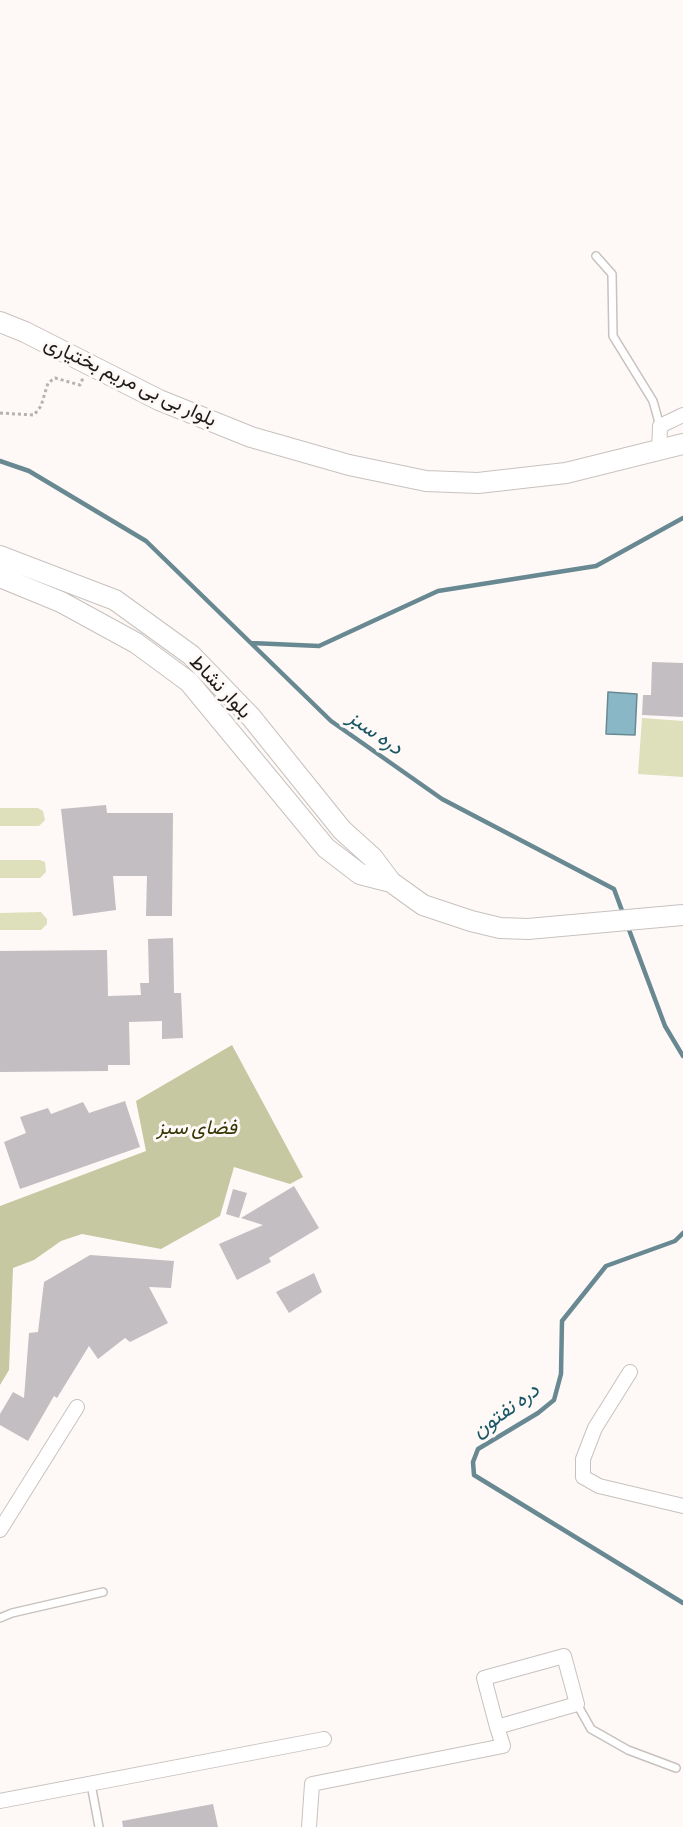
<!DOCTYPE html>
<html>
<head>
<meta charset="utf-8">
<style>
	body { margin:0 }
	canvas { display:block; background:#fef9f6 }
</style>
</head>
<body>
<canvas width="683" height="1827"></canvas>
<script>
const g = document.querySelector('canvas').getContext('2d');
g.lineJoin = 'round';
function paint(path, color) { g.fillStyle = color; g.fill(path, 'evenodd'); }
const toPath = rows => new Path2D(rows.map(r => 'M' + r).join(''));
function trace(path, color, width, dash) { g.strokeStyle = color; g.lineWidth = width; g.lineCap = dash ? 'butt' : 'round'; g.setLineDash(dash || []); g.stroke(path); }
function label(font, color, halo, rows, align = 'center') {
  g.font = font + ' Bitter,Vazirmatn,serif'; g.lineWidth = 6; g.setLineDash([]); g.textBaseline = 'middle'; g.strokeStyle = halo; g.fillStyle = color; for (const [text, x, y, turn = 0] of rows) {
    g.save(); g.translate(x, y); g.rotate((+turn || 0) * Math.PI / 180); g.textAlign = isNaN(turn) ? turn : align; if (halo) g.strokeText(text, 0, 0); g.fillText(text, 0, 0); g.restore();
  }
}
paint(toPath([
	[642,718,683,721,683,777,638,774],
	[0,808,38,808,43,811,45,820,39,826,0,826],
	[0,860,40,860,45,862,46,872,40,878,0,878],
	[41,912,47,919,47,924,41,930,0,930,0,913]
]), '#dee0bc');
paint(toPath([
	[232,1045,303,1177,290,1184,234,1167,220,1216,161,1249,82,1234,61,1241,34,1260,13,1268,9,1370,0,1385,0,1206,146,1151,136,1101]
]), '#c5c8a1');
const water = toPath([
	[608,692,637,694,635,735,606,734,608,692]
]);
paint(water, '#89b7c5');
trace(water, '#698992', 1.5);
trace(toPath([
	[0,461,29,471,146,541,331,721,442,799,614,889,624,916],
	[251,643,319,646,438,591,596,566,683,518],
	[628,927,665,1026,683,1056],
	[683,1233,675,1241,606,1266,562,1321,561,1374,554,1400,538,1413,478,1449,473,1462,474,1475,683,1603]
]), '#698992', 4.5);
paint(toPath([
	[652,662,683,663,683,717,642,715,643,695,651,695],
	[106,805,107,813,173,813,172,916,146,916,147,876,113,876,116,910,73,916,61,809],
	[173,938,174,993,181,993,183,1038,162,1039,162,1021,129,1022,130,1065,108,1065,108,1071,0,1072,0,951,107,950,108,996,141,995,140,983,149,983,148,939],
	[125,1101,140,1147,20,1189,4,1142,26,1133,20,1117,48,1108,51,1114,83,1102,89,1113],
	[294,1186,319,1228,269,1258,271,1262,237,1280,219,1244,263,1225,241,1218],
	[233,1189,247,1193,239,1218,226,1214],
	[90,1255,174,1261,171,1288,149,1287,168,1323,130,1342,125,1338,98,1359,89,1346,57,1398,54,1396,28,1441,0,1425,0,1414,13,1392,24,1398,29,1333,38,1332,44,1282],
	[314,1273,322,1292,289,1313,276,1292],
	[213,1804,218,1827,123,1827,122,1821]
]), '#c2bec2');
const lane = toPath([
	[596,256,612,274,613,336,653,401,660,426],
	[0,1618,12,1613,103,1592],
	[577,1704,591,1729,628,1750,676,1768],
	[91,1784,99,1827]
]);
const street = toPath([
	[659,451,660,426,683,415],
	[630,1372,595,1428,583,1459,583,1477,599,1486,683,1506],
	[0,1530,77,1407],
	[0,1801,324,1739],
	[309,1827,312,1784,503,1746,497,1727,484,1678,564,1656,577,1704,497,1727]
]);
const secondary = toPath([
	[0,322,25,332,159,400,251,437,349,465,426,481,478,483,566,473,683,444],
	[0,556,115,600,191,655,251,717,342,830,373,858,391,882,423,905,471,921,500,928,528,929,683,915],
	[0,577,61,602,136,643,189,682,326,848,360,874,391,882]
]);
trace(lane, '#c7c2bf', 10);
trace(street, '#c7c2bf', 16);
trace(secondary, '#c7c2bf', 22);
trace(toPath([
	[0,413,34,415,41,406,48,383,55,378,80,385,83,378]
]), '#b7b2b0', 3, [3, 3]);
trace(lane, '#fff', 7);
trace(street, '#fff', 14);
trace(secondary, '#fff', 20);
label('20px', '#1f1d1c', '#fef9f6', [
	["بلوار بی بی مریم بختیاری",130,382,25],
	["بلوار نشاط",220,687,46]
]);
label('italic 20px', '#333503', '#fef9f6', [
	["فضای سبز",197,1128]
]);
label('italic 21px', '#195767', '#fef9f6', [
	["دره سبز",375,733,35],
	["دره نفتون",506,1411,-36]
]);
</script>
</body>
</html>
